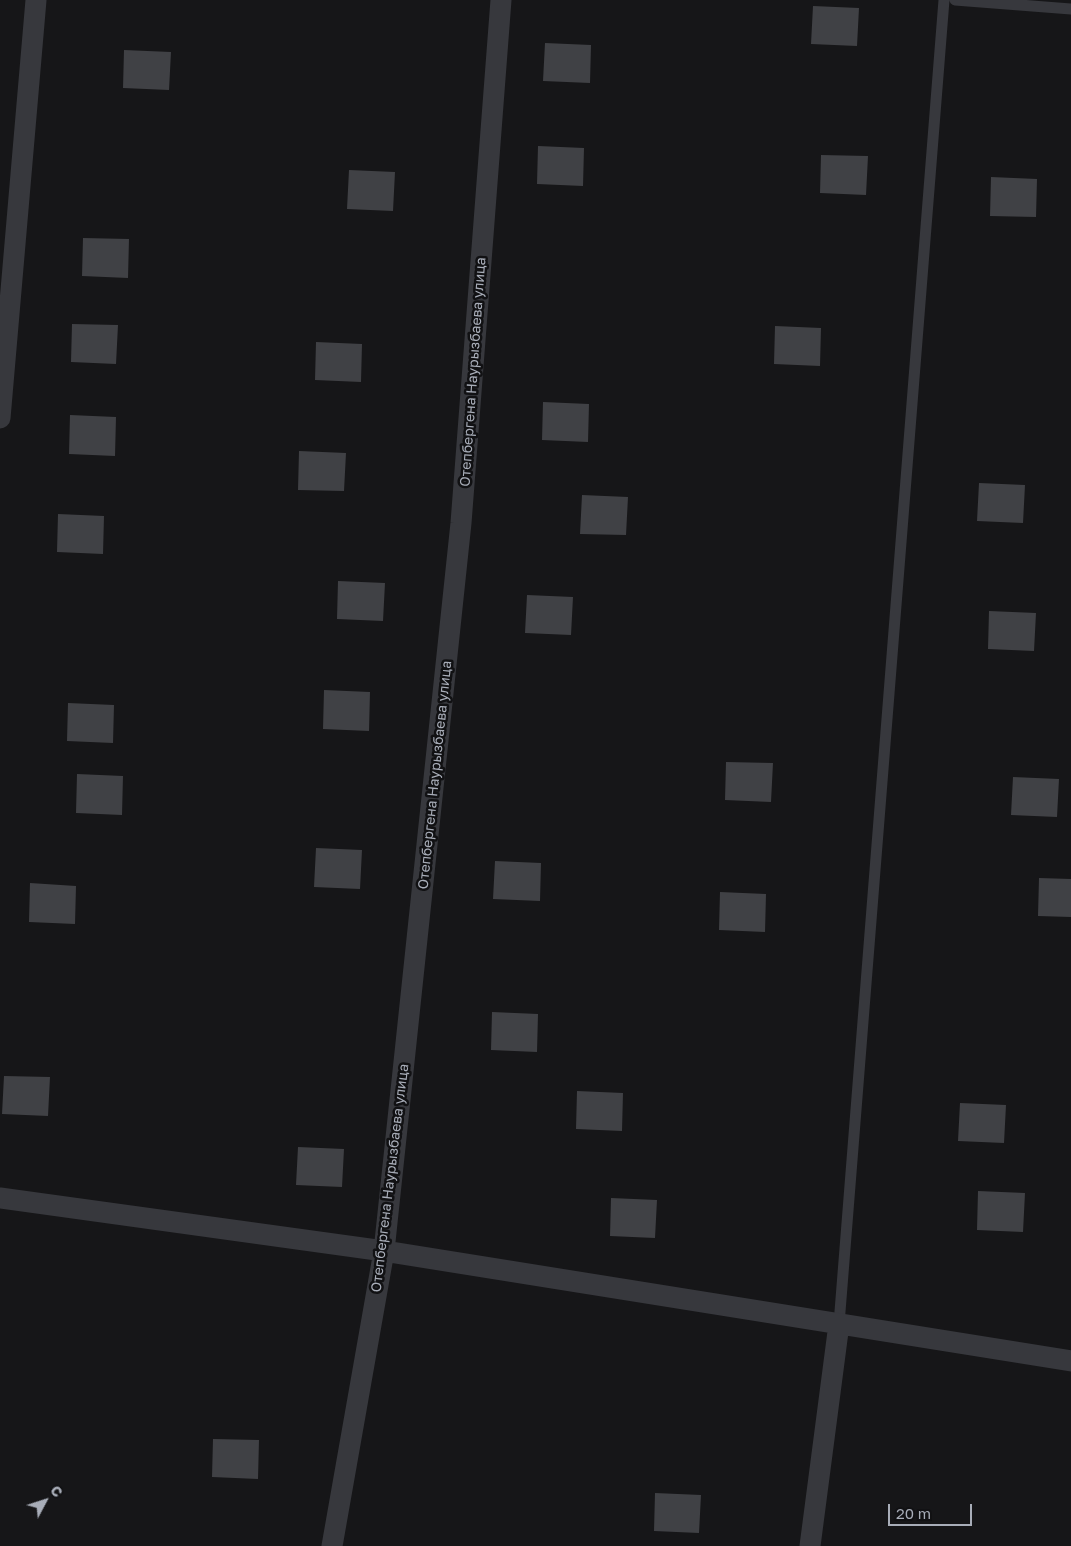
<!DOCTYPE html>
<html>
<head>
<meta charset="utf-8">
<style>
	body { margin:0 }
	#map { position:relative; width:1071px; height:1546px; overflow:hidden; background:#161618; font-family:"Golos Text",sans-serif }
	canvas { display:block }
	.north { position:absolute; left:20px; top:1476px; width:50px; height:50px; -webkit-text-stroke:4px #111113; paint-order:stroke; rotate:50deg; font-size:14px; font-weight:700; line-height:20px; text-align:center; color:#a8adb8 }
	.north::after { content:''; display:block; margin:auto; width:18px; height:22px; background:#a8adb8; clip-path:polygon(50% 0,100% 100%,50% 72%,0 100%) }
	.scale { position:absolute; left:888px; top:1504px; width:84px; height:22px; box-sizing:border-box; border:2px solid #a8adb8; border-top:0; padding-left:6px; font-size:15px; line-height:18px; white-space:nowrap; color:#a8adb8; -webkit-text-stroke:4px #111113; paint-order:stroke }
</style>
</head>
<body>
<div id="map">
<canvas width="1071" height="1546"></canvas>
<div class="north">С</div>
<div class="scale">20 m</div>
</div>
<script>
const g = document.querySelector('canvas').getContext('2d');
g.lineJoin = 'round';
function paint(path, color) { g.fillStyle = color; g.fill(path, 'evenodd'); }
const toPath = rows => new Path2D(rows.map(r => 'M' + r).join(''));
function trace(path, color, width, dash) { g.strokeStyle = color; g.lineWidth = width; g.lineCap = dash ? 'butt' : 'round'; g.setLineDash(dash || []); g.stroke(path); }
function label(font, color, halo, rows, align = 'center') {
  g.font = font + ' "Golos Text",sans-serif'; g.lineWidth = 5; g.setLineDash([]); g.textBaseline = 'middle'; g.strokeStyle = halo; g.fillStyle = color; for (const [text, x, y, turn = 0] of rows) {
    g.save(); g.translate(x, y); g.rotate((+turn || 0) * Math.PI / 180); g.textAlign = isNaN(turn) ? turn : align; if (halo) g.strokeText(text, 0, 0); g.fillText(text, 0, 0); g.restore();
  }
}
paint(toPath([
	[813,6,859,8,857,46,811,44],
	[545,43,591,45,590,83,543,81],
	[124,50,171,52,169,90,123,88],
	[538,146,584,148,583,186,537,184],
	[821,155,868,156,866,195,820,193],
	[349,170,395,172,393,211,347,209],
	[991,177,1037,179,1036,217,990,216],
	[83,238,129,239,128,278,82,276],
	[72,324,118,325,116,364,71,362],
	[775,326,821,328,820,366,774,364],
	[316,342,362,344,361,382,315,380],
	[543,402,589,404,588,442,542,440],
	[70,415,116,417,115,456,69,454],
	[299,451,346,453,344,491,298,490],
	[979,483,1025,485,1023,523,977,521],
	[582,495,628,497,626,535,580,534],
	[58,514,104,516,103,554,57,552],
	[338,581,385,583,383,621,337,619],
	[527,595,573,597,571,635,525,633],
	[989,611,1036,613,1034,651,988,649],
	[324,690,370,692,369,731,323,729],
	[68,703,114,705,113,743,67,741],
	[726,762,773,763,771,802,725,800],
	[77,774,123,776,122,815,76,813],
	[1013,777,1059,779,1057,817,1011,815],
	[316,848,362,850,360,889,314,887],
	[495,861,541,863,540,901,493,899],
	[1039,878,1071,879,1071,917,1038,916],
	[30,883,76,886,75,924,29,922],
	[720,892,766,894,765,932,719,930],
	[492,1012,538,1014,537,1052,491,1050],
	[4,1076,50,1077,48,1116,2,1114],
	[577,1091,623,1093,622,1131,576,1129],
	[960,1103,1006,1105,1004,1143,958,1141],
	[298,1147,344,1149,342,1187,296,1185],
	[978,1191,1025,1193,1023,1232,977,1230],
	[611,1198,657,1200,655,1238,610,1236],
	[213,1439,259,1440,258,1479,212,1477],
	[655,1493,701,1495,699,1533,654,1531]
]), '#404145');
trace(toPath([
	[955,0,1071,9],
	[839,1324,944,0]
]), '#37383d', 11);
trace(toPath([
	[0,418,36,0],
	[0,1198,384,1251,1071,1361],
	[332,1546,384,1251,461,523,501,0],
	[810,1546,839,1324]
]), '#37383d', 21);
label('14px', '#a8adb8', '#111113', [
	["Отепбергена Наурызбаева улица",473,372,-86],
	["Отепбергена Наурызбаева улица",435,775,-84],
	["Отепбергена Наурызбаева улица",390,1178,-83]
]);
</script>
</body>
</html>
